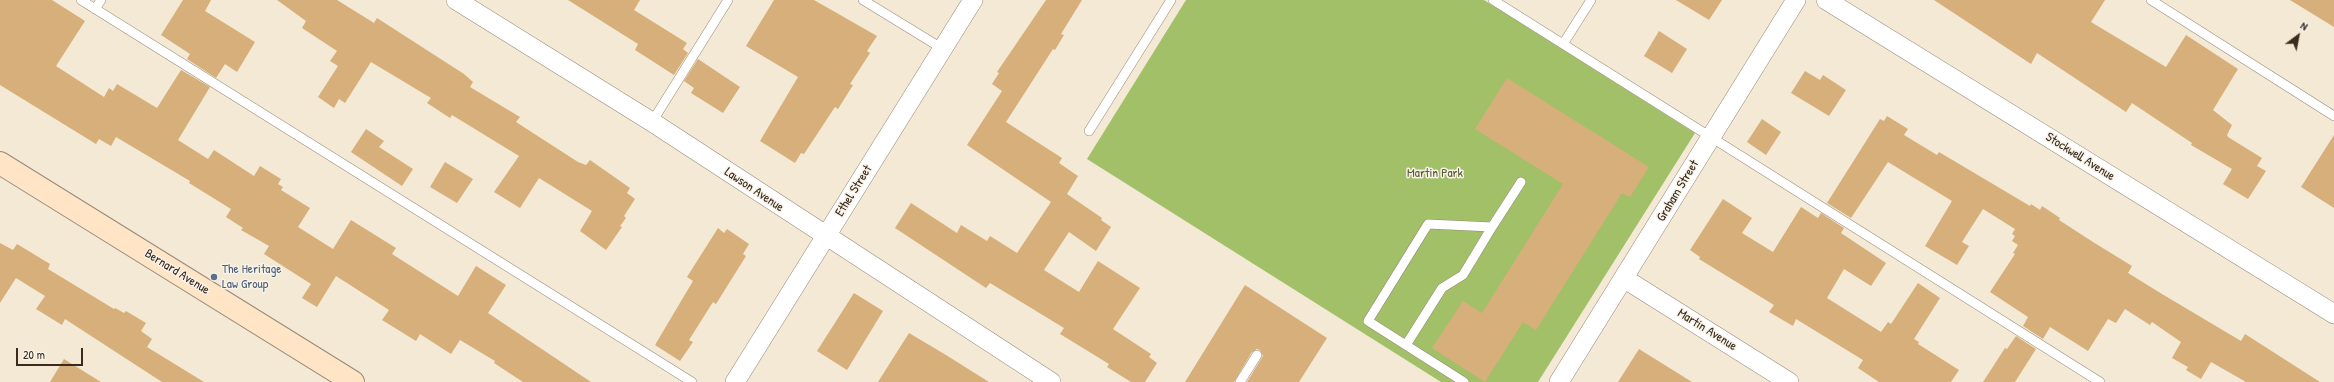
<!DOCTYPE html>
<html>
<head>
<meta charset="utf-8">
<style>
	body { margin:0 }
	#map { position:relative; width:2334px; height:382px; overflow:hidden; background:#f3e9d4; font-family:"Patrick Hand",sans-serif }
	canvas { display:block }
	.north { position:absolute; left:2278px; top:16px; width:40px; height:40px; -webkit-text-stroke:3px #f7f3e8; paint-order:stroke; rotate:32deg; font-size:11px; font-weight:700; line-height:16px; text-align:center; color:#3b2a1e }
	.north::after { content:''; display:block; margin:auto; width:14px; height:18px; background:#3b2a1e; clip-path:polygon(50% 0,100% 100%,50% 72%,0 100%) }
	.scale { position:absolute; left:16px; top:348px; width:67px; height:18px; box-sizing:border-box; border:2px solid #3b2a1e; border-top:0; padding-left:5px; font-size:12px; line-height:14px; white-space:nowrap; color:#3b2a1e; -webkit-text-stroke:3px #f7f3e8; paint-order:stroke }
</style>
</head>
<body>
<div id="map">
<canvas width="2334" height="382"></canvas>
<div class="north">N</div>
<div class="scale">20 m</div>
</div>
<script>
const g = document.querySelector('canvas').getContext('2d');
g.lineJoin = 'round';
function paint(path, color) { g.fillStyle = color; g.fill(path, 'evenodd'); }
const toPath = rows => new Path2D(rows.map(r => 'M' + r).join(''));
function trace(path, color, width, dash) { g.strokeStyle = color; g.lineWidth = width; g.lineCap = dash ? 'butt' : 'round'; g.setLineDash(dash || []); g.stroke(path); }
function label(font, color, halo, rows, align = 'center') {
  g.font = font + ' "Patrick Hand",sans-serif'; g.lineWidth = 3; g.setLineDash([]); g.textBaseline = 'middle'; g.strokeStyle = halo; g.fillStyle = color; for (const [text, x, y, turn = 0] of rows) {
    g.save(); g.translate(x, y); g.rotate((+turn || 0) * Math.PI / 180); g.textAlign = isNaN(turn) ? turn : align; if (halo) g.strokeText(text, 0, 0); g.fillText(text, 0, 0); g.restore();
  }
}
paint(toPath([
	[1186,0,1484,0,1695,133,1538,382,1441,382,1087,159]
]), '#a2c067');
paint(toPath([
	[0,0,52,0,85,21,56,66,104,97,109,88,113,91,117,84,157,108,181,70,210,87,178,140,208,159,214,150,254,176,260,166,281,179,278,184,283,187,281,190,310,208,298,227,333,249,351,220,396,248,392,254,458,296,476,266,506,285,488,313,591,382,523,382,494,363,495,361,460,340,451,354,420,334,416,341,382,320,389,310,336,276,317,307,302,298,311,284,264,254,269,246,241,230,243,228,226,217,231,209,189,183,190,181,116,137,111,146,99,139,96,144,0,85],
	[183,0,211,0,205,11,255,42,237,72,225,64,216,78,187,59,190,54,161,35],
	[277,0,337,0,374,23,377,18,464,74,473,82,470,87,520,117,516,122,578,162,586,165,590,160,630,188,627,193,635,199,624,216,626,218,620,226,622,227,606,250,580,231,592,211,539,178,520,208,494,192,519,156,452,115,450,118,427,103,431,98,371,62,345,103,339,99,334,108,318,97,338,66,330,61,337,51,302,28,306,21],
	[568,0,640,0,634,10,687,43,683,49,688,53,674,75,635,50,638,44],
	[774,0,814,0,877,36,867,51,870,53,850,84,853,85,838,109,835,107,804,154,801,153,795,163,760,141,798,77,746,46],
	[1046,0,1082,0,1061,34,1064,35,1055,50,1053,49,1006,122,1062,158,1059,163,1078,176,1067,194,1102,218,1101,220,1111,227,1096,251,1069,232,1044,270,1079,292,1098,261,1140,288,1113,329,1151,354,1149,357,1157,363,1145,382,1131,382,1107,367,1109,364,1060,334,1064,328,990,283,986,288,895,228,911,203,957,233,961,225,987,241,990,236,1017,253,1051,202,967,145,1002,91,992,84,999,73,997,72],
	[1676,0,1722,0,1709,20],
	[1934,0,2105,0,2091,22,2166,67,2186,35,2238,69,2213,110,2232,125,2227,135,2228,137,2262,158,2257,166,2266,171,2248,199,2223,184,2232,169,2191,145,2192,143,2132,103,2126,112,2037,53,2031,64],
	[2290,0,2334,0,2334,27],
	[1659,31,1687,49,1672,73,1644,56],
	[698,59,740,87,723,113,691,93,694,88,684,81],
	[1805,71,1820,80,1823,75,1846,90,1829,116,1791,93],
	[1507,78,1649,167,1630,197,1622,193,1536,330,1523,322,1485,382,1432,348,1463,301,1482,313,1563,184,1475,129],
	[1887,116,1908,129,1904,135,1937,155,1939,152,2030,206,2031,204,2040,210,2042,206,2060,218,2059,220,2093,242,2132,266,2128,273,2162,294,2241,341,2245,334,2320,382,2246,382,2211,362,2201,379,2186,370,2188,367,2172,358,2181,342,2152,322,2150,325,2125,309,2116,323,2108,319,2088,351,2050,327,2043,339,2023,326,2028,317,1990,292,2015,254,2013,253,2018,245,2012,241,2015,236,2012,234,2015,229,1983,209,1962,242,1969,246,1957,265,1925,246,1952,201,1888,162,1851,218,1827,203,1880,119,1884,121],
	[1762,119,1781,132,1766,155,1747,142],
	[366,129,384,141,379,147,413,169,402,186,351,152],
	[2334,135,2334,208,2301,187],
	[445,162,473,179,457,203,430,187],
	[1723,199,1752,218,1742,233,1773,252,1801,207,1818,218,1821,213,1844,228,1841,233,1886,263,1871,286,1844,269,1827,298,1881,332,1888,322,1891,324,1918,283,1940,298,1914,339,1919,342,1918,344,1959,370,1951,382,1879,382,1858,368,1863,360,1796,319,1793,326,1769,312,1774,305,1699,259,1700,257,1690,250],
	[718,228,724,233,727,229,749,244,743,254,746,256,716,304,713,302,689,340,693,342,680,361,655,345,693,281,687,277],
	[0,243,13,250,17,244,50,264,48,269,114,309,115,308,124,313,126,311,146,323,141,331,152,339,147,347,204,382,162,382,65,319,62,325,36,309,45,296,16,278,0,303],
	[1245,285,1327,338,1299,382,1247,382,1263,356,1260,350,1257,349,1252,352,1234,382,1185,382],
	[854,293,883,311,847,370,817,351],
	[909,333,946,355,989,382,878,382],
	[2016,336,2036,349,2015,382,1983,382,2005,348,2007,349],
	[1639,349,1692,382,1618,382],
	[64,359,101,382,50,382]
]), '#d7af7a');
const lane = toPath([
	[81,0,692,382],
	[863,0,943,49],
	[1493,0,2100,382],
	[2151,0,2334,116],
	[95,9,101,0],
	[1563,44,1591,0],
	[652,122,728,0],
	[1089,131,1171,0],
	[1406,345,1442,288,1463,275,1492,227],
	[1240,382,1257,355],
	[1464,382,1368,321,1428,224,1492,227,1521,182]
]);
const street = toPath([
	[456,0,652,122,1051,382],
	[1826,0,2334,314],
	[1625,279,1789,382],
	[735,382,973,0],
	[1559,382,1796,0]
]);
const secondary = toPath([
	[0,163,353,382]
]);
trace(lane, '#978a79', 10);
trace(street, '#978a79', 20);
trace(secondary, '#978a79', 24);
trace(lane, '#fff', 9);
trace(street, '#fff', 19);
trace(secondary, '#ffe4c6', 22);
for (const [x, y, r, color] of [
	[214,277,4,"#5c6f8a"]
]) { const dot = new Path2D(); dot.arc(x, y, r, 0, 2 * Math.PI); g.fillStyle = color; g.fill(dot); trace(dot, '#f7f3e8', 1.5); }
label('13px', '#3b2a1e', '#f7f3e8', [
	["Stockwell Avenue",2080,157,32],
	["Lawson Avenue",754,190,34],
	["Ethel Street",854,191,-58],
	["Graham Street",1678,191,-59],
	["Bernard Avenue",177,272,32],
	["Martin Avenue",1707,330,32]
]);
label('13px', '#5a5734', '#f7f3e8', [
	["Martin Park",1435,174]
]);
label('13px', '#4e5e75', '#f7f3e8', [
	["The Heritage",222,270],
	["Law Group",222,285]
], 'left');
</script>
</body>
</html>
